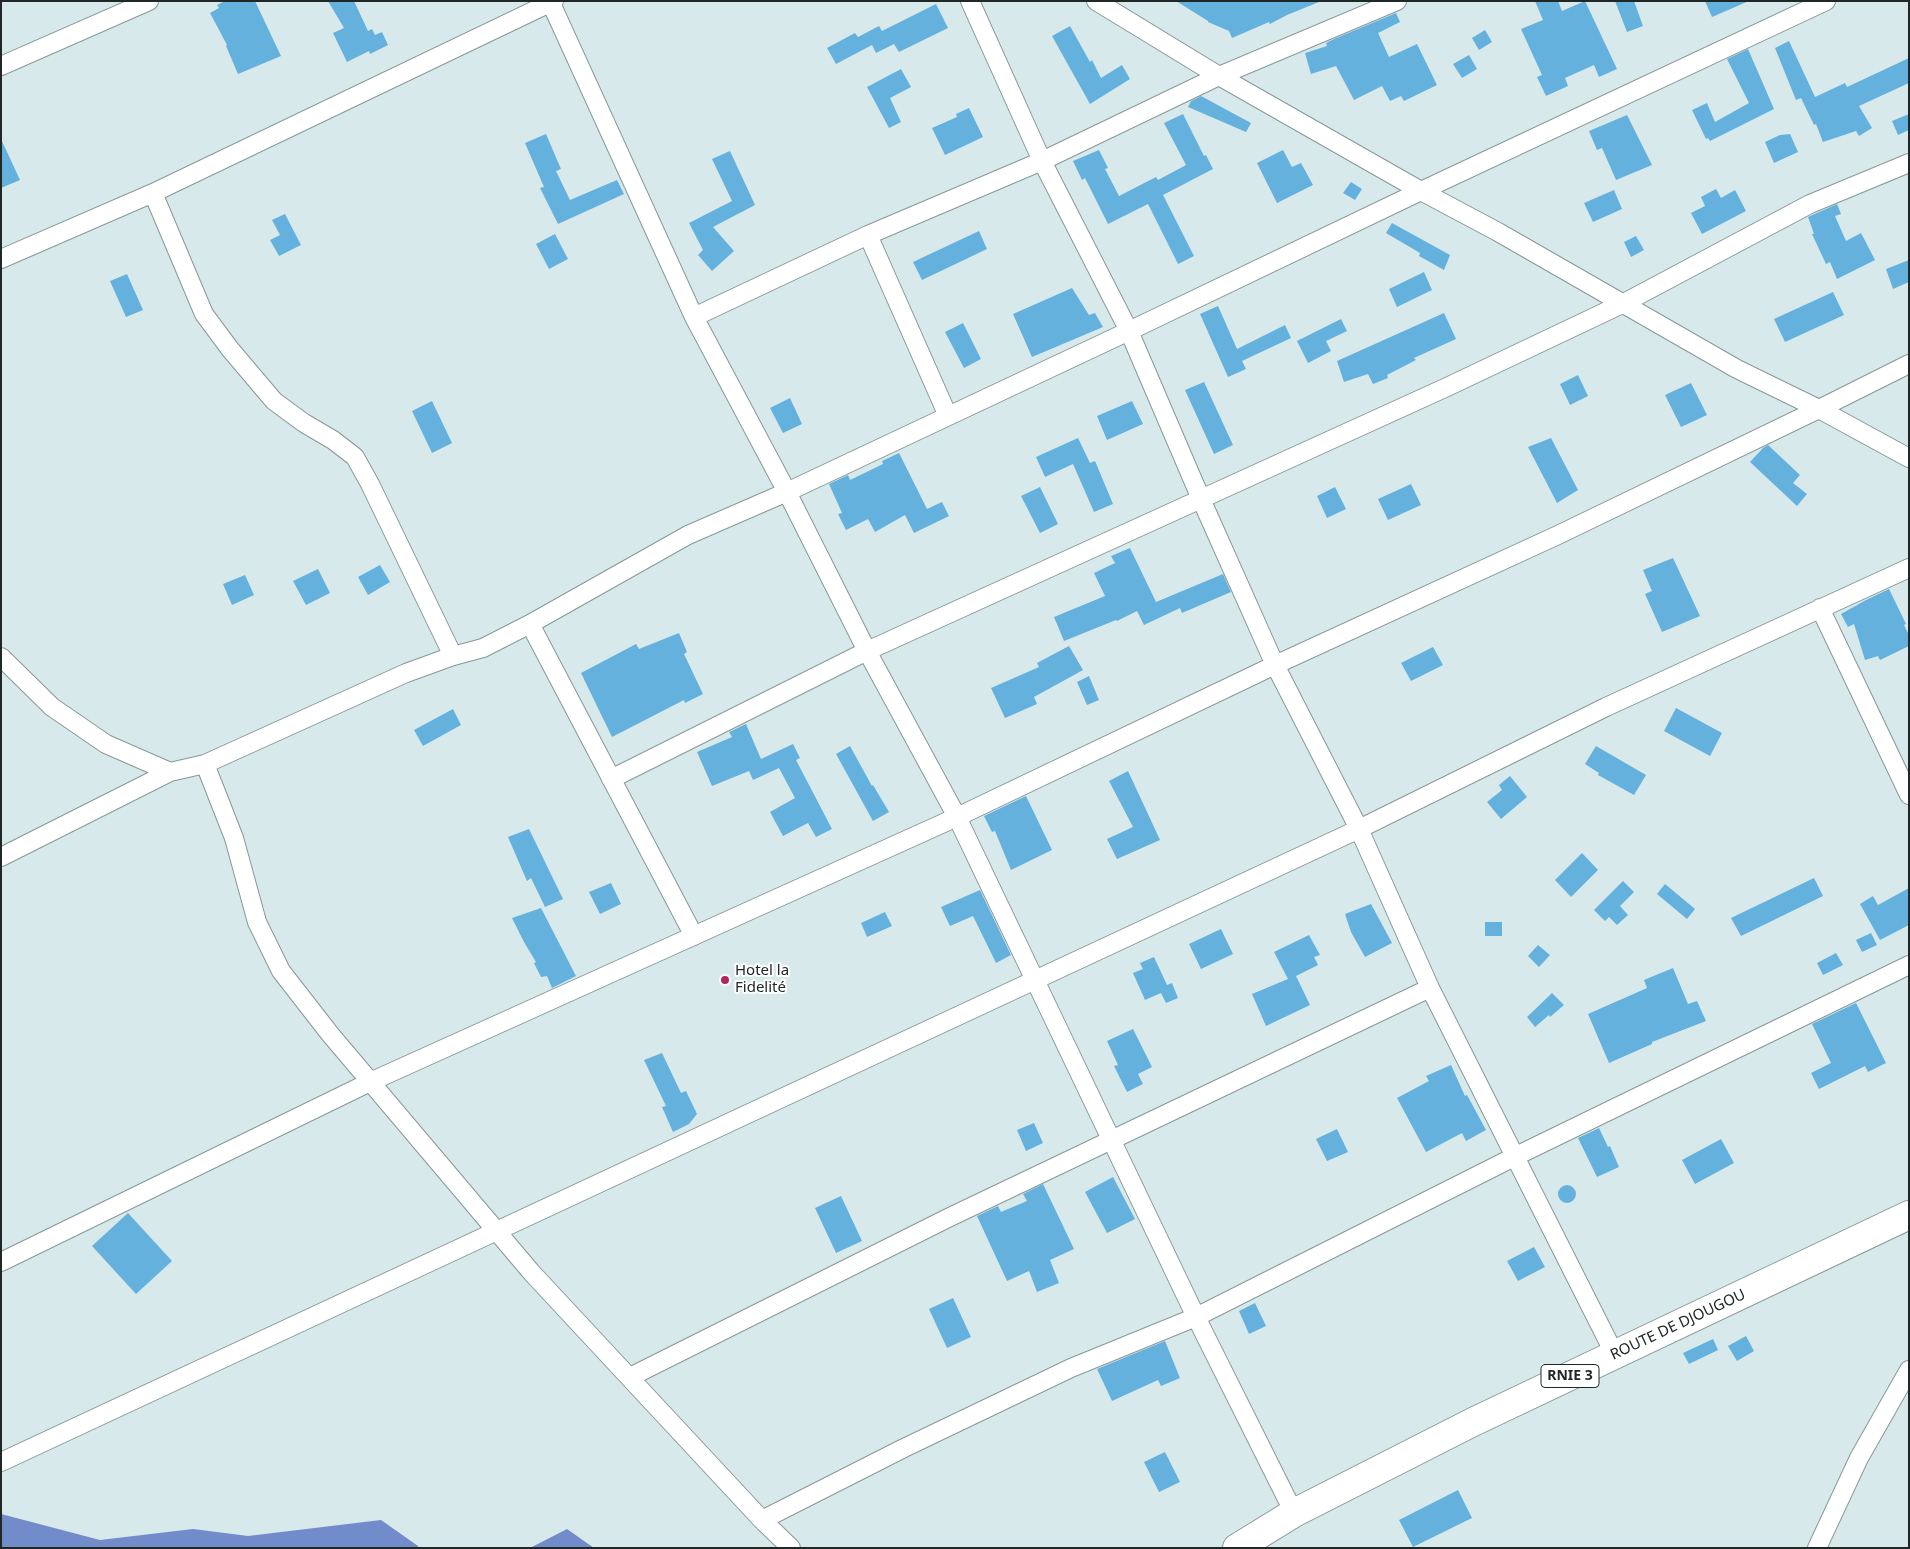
<!DOCTYPE html>
<html>
<head>
<meta charset="utf-8">
<style>
	body { margin:0 }
	#map { position:relative; width:1910px; height:1549px; overflow:hidden; background:#d7e9eb; font-family:"Noto Sans",sans-serif }
	canvas { display:block }
	.frame { position:absolute; inset:0; border:2px solid #202727; pointer-events:none }
</style>
</head>
<body>
<div id="map">
<canvas width="1910" height="1549"></canvas>
<div class="frame"></div>
</div>
<script>
const g = document.querySelector('canvas').getContext('2d');
g.lineJoin = 'round';
function paint(path, color) { g.fillStyle = color; g.fill(path, 'evenodd'); }
const toPath = rows => new Path2D(rows.map(r => 'M' + r).join(''));
function trace(path, color, width, dash) { g.strokeStyle = color; g.lineWidth = width; g.lineCap = dash ? 'butt' : 'round'; g.setLineDash(dash || []); g.stroke(path); }
function label(font, color, halo, rows, align = 'center') {
  g.font = font + ' "Noto Sans",sans-serif'; g.lineWidth = 4; g.setLineDash([]); g.textBaseline = 'middle'; g.strokeStyle = halo; g.fillStyle = color; for (const [text, x, y, turn = 0] of rows) {
    g.save(); g.translate(x, y); g.rotate((+turn || 0) * Math.PI / 180); g.textAlign = isNaN(turn) ? turn : align; if (halo) g.strokeText(text, 0, 0); g.fillText(text, 0, 0); g.restore();
  }
}
paint(toPath([
	[1,1514,100,1540,193,1529,248,1536,381,1520,418,1546,418,1548,1,1548],
	[567,1529,594,1548,530,1548]
]), '#728bca');
paint(toPath([
	[225,1,255,1,281,56,238,74,226,46,227,45,210,13,219,8,217,5],
	[328,1,354,1,368,31,372,29,375,35,382,32,388,45,370,54,369,51,347,62,333,33,344,28],
	[1176,1,1319,1,1319,2,1287,15,1270,24,1269,22,1232,38,1229,31,1208,22,1208,21],
	[1535,1,1558,1,1562,11,1585,1,1617,69,1599,77,1594,65,1565,78,1568,86,1546,96,1537,77,1542,75,1521,29,1543,20],
	[1615,1,1634,1,1643,26,1627,32],
	[1705,1,1749,1,1712,17],
	[936,4,948,28,899,52,894,44,876,53,872,45,836,64,827,48,855,33,858,37,879,26,882,31],
	[1396,13,1400,22,1378,33,1389,57,1417,44,1437,85,1404,101,1401,96,1390,101,1382,86,1354,100,1336,66,1311,74,1305,53,1327,46,1326,43,1334,39],
	[1070,26,1090,62,1092,60,1101,78,1122,65,1130,79,1090,104,1052,36],
	[1485,30,1492,42,1479,50,1472,38],
	[1789,41,1815,97,1845,83,1847,87,1909,58,1909,83,1859,106,1872,128,1859,136,1856,131,1823,142,1816,124,1814,125,1801,98,1796,100,1775,48],
	[1748,49,1774,109,1710,141,1708,138,1706,139,1692,110,1707,103,1715,122,1749,103,1727,59],
	[1469,55,1477,69,1462,78,1453,64],
	[901,69,911,87,890,98,901,122,889,128,867,87],
	[1201,96,1251,123,1246,132,1188,107,1191,101],
	[969,108,983,137,945,155,932,128,957,117,956,114],
	[1183,114,1204,156,1206,155,1213,169,1163,195,1194,256,1178,264,1148,204,1108,224,1085,178,1082,180,1073,161,1099,150,1108,168,1105,169,1119,196,1156,177,1158,180,1186,165,1164,123],
	[1909,114,1909,130,1898,135,1892,121],
	[1627,115,1652,165,1616,180,1602,148,1597,150,1589,131],
	[546,134,561,169,556,171,570,200,617,180,624,194,558,224,540,188,544,187,525,143],
	[1790,134,1798,152,1774,163,1765,142,1780,135],
	[1,139,20,180,1,188],
	[1283,150,1292,167,1301,163,1313,185,1277,203,1257,163],
	[730,151,755,205,713,227,734,251,712,271,698,255,703,250,689,223,732,201,712,159],
	[1351,182,1362,189,1355,200,1343,193],
	[1716,189,1721,198,1735,190,1746,211,1702,234,1691,213,1705,206,1701,197],
	[1614,190,1622,209,1593,222,1584,203],
	[1837,204,1841,214,1835,216,1846,241,1861,233,1875,260,1837,279,1830,262,1826,264,1812,234,1814,234,1808,217],
	[285,214,301,245,279,256,270,240,280,235,272,220],
	[1392,223,1450,255,1444,270,1419,256,1420,253,1386,233],
	[979,231,987,249,922,280,913,262],
	[555,234,568,259,549,269,536,244],
	[1636,236,1644,250,1631,257,1624,242],
	[1909,260,1909,282,1893,289,1886,269],
	[1424,272,1432,290,1397,307,1389,289],
	[127,274,143,310,126,317,110,281],
	[1072,288,1089,315,1095,313,1103,327,1032,357,1013,314],
	[1833,292,1844,315,1785,342,1774,319],
	[1218,306,1237,349,1285,325,1291,338,1242,361,1246,369,1228,377,1200,314],
	[1444,313,1456,339,1414,358,1416,360,1387,375,1388,378,1373,384,1368,374,1344,382,1337,361],
	[1341,319,1347,331,1326,341,1331,351,1308,363,1297,341],
	[963,323,981,359,964,368,945,332],
	[1578,375,1588,396,1570,405,1560,384],
	[1204,382,1233,445,1214,454,1185,390],
	[1691,383,1707,415,1681,427,1665,395],
	[790,398,802,424,783,433,770,408],
	[432,401,452,443,432,453,412,411],
	[1132,401,1143,424,1107,440,1097,416],
	[1078,438,1090,463,1095,461,1113,504,1094,512,1073,464,1045,477,1036,457],
	[1551,438,1578,490,1557,503,1528,447],
	[1768,445,1800,475,1793,483,1807,494,1797,506,1750,462,1763,448],
	[899,453,927,509,942,502,949,516,914,533,905,515,875,532,868,519,846,530,838,514,842,513,829,484,848,475,850,480,883,464,882,461],
	[1411,484,1421,505,1388,520,1378,499],
	[1040,487,1058,524,1040,533,1021,496],
	[1335,487,1346,509,1327,518,1317,496],
	[1130,548,1156,602,1223,574,1231,592,1182,613,1180,608,1144,625,1137,611,1117,621,1116,620,1064,641,1054,617,1105,596,1094,573,1115,563,1111,556],
	[1673,558,1700,616,1662,632,1645,594,1652,591,1643,570],
	[380,565,390,582,368,595,358,577],
	[318,569,330,593,306,605,293,581],
	[245,575,254,595,232,605,223,584],
	[1889,589,1906,624,1904,625,1909,635,1909,646,1880,660,1878,656,1865,660,1854,624,1848,627,1841,614,1866,600],
	[679,633,687,652,684,654,703,694,685,703,684,700,612,737,581,673,636,644,639,649],
	[1069,646,1083,670,1034,697,1037,704,1005,718,991,688,1039,667,1037,663],
	[1433,647,1443,665,1411,681,1401,663],
	[1089,676,1099,700,1087,705,1077,682],
	[1676,708,1722,733,1710,756,1664,731],
	[453,709,461,725,423,746,414,730],
	[746,724,761,759,793,744,800,758,796,760,832,829,816,837,808,823,783,836,770,812,795,798,779,768,753,780,749,771,712,786,697,752,732,737,729,732],
	[850,746,872,786,873,785,889,812,873,821,836,754],
	[1596,746,1646,775,1634,795,1598,775,1599,773,1585,764],
	[1128,771,1160,840,1117,859,1107,839,1133,827,1109,781],
	[1510,776,1527,797,1501,819,1487,802,1502,790,1499,785],
	[1026,796,1052,850,1011,870,995,831,992,832,984,816],
	[529,829,563,899,545,907,531,878,527,881,508,837],
	[1582,853,1598,870,1571,897,1555,880],
	[1814,878,1823,896,1741,936,1731,918],
	[1623,881,1634,892,1620,906,1628,915,1617,925,1609,917,1605,921,1594,910],
	[611,883,621,904,600,914,589,892],
	[1665,884,1695,909,1687,919,1657,894],
	[1909,888,1909,925,1880,940,1860,904,1873,896,1878,905],
	[980,890,1011,955,996,963,973,916,950,926,941,907],
	[1371,904,1392,943,1365,957,1351,932,1345,914],
	[541,908,576,976,552,988,547,976,541,977,534,963,536,962,524,942,512,918],
	[885,912,892,926,867,937,861,923],
	[1485,922,1502,922,1502,936,1485,936],
	[1221,929,1233,954,1201,969,1189,944],
	[1871,933,1877,945,1862,952,1856,940],
	[1309,935,1320,955,1314,957,1318,965,1296,976,1310,1005,1266,1026,1252,994,1288,979,1274,952],
	[1538,945,1550,955,1539,967,1528,956],
	[1836,953,1843,965,1823,975,1817,963],
	[1154,957,1167,985,1172,983,1178,998,1166,1003,1161,993,1145,1000,1133,973,1143,969,1140,963],
	[1673,968,1688,1004,1697,1001,1706,1021,1652,1042,1652,1044,1609,1063,1588,1014,1647,988,1644,980],
	[1552,993,1564,1005,1550,1017,1549,1015,1535,1027,1527,1017],
	[1856,1003,1886,1063,1868,1072,1865,1066,1819,1089,1811,1073,1831,1063,1812,1024],
	[1133,1029,1152,1067,1138,1074,1143,1084,1127,1092,1114,1066,1118,1065,1107,1041],
	[662,1053,681,1093,686,1091,697,1114,689,1124,673,1132,662,1107,666,1106,644,1060],
	[1451,1065,1465,1096,1467,1095,1486,1130,1466,1141,1462,1133,1426,1152,1397,1098,1429,1081,1426,1076],
	[1034,1123,1043,1143,1026,1151,1017,1130],
	[1599,1128,1608,1147,1610,1146,1619,1167,1597,1177,1578,1138],
	[1337,1129,1348,1152,1327,1161,1316,1139],
	[1721,1139,1734,1163,1695,1184,1682,1160],
	[1113,1177,1135,1219,1107,1233,1085,1192],
	[1043,1184,1074,1249,1050,1260,1059,1283,1037,1292,1029,1271,1007,1281,977,1216,998,1206,1001,1212,1027,1201,1023,1194],
	'1558 1194a9 9 0 1 1 18 0a9 9 0 1 1-18 0Z',
	[841,1196,862,1241,836,1253,815,1208],
	[128,1213,172,1261,136,1294,92,1246],
	[1534,1247,1545,1267,1518,1281,1507,1261],
	[953,1298,971,1337,947,1348,929,1309],
	[1255,1303,1266,1326,1249,1334,1239,1311],
	[1746,1336,1754,1351,1737,1361,1728,1346],
	[1713,1339,1718,1350,1689,1364,1683,1353],
	[1165,1341,1180,1378,1161,1386,1158,1380,1112,1401,1097,1369],
	[1165,1452,1180,1482,1159,1492,1144,1462],
	[1458,1490,1472,1518,1413,1547,1399,1520]
]), '#65b1de');
const minor = toPath([
	[550,1,694,317,787,492,867,651,957,817,1196,1317,1294,1513],
	[970,1,1042,161,1129,331,1201,499,1275,665,1359,829,1430,988,1615,1355],
	[1096,1,1219,76,1421,191,1498,232,1737,369,1819,409,1909,458],
	[1,66,149,1],
	[153,193,204,314,230,349,274,401,304,423,333,440,355,457,370,484,453,656],
	[868,235,948,416],
	[1,259,153,193,554,1],
	[694,317,868,235,1042,161,1219,76,1397,1],
	[1820,608,1909,795],
	[530,624,694,936],
	[1,657,52,707,106,744,170,772],
	[205,764,234,838,257,922,281,971,330,1034,532,1273,762,1520,791,1548],
	[611,779,867,651,1447,387,1622,304,1810,204,1909,163],
	[1,857,170,772,205,764,406,673,453,656,483,648,530,624,688,535,787,492,1129,331,1421,191,1826,1],
	[1,1262,370,1082,957,817,1275,665,1558,535,1819,409,1909,364],
	[630,1377,950,1217,1430,988],
	[1,1462,1359,829,1606,707,1909,568],
	[762,1520,904,1448,1071,1368,1196,1317,1514,1157,1909,965],
	[1817,1548,1859,1458,1909,1370]
]);
const trunk = toPath([
	[1237,1548,1294,1513,1473,1422,1909,1215]
]);
trace(minor, '#879899', 20);
trace(trunk, '#879899', 30);
trace(minor, '#fff', 18);
trace(trunk, '#fff', 28);
for (const [x, y, r, color] of [
	[725,980,5,"#b1245f"]
]) { const dot = new Path2D(); dot.arc(x, y, r, 0, 2 * Math.PI); g.fillStyle = color; g.fill(dot); trace(dot, '#fff', 2); }
for (const [x, y, w] of [
	[1570,1376,58]
]) { const box = new Path2D(); box.roundRect(x - w / 2, y - 11.5, w, 23, 4); g.fillStyle = '#fff'; g.fill(box); trace(box, '#202727', 1); }
label('bold 14px', '#202727', null, [
	["RNIE 3",1570,1376]
]);
label('15px', '#202727', '#fff', [
	["Hotel la",735,971],
	["Fidelité",735,988]
], 'left');
label('15px', '#202727', '#fff', [
	["ROUTE DE DJOUGOU",1678,1325,-25]
]);
</script>
</body>
</html>
